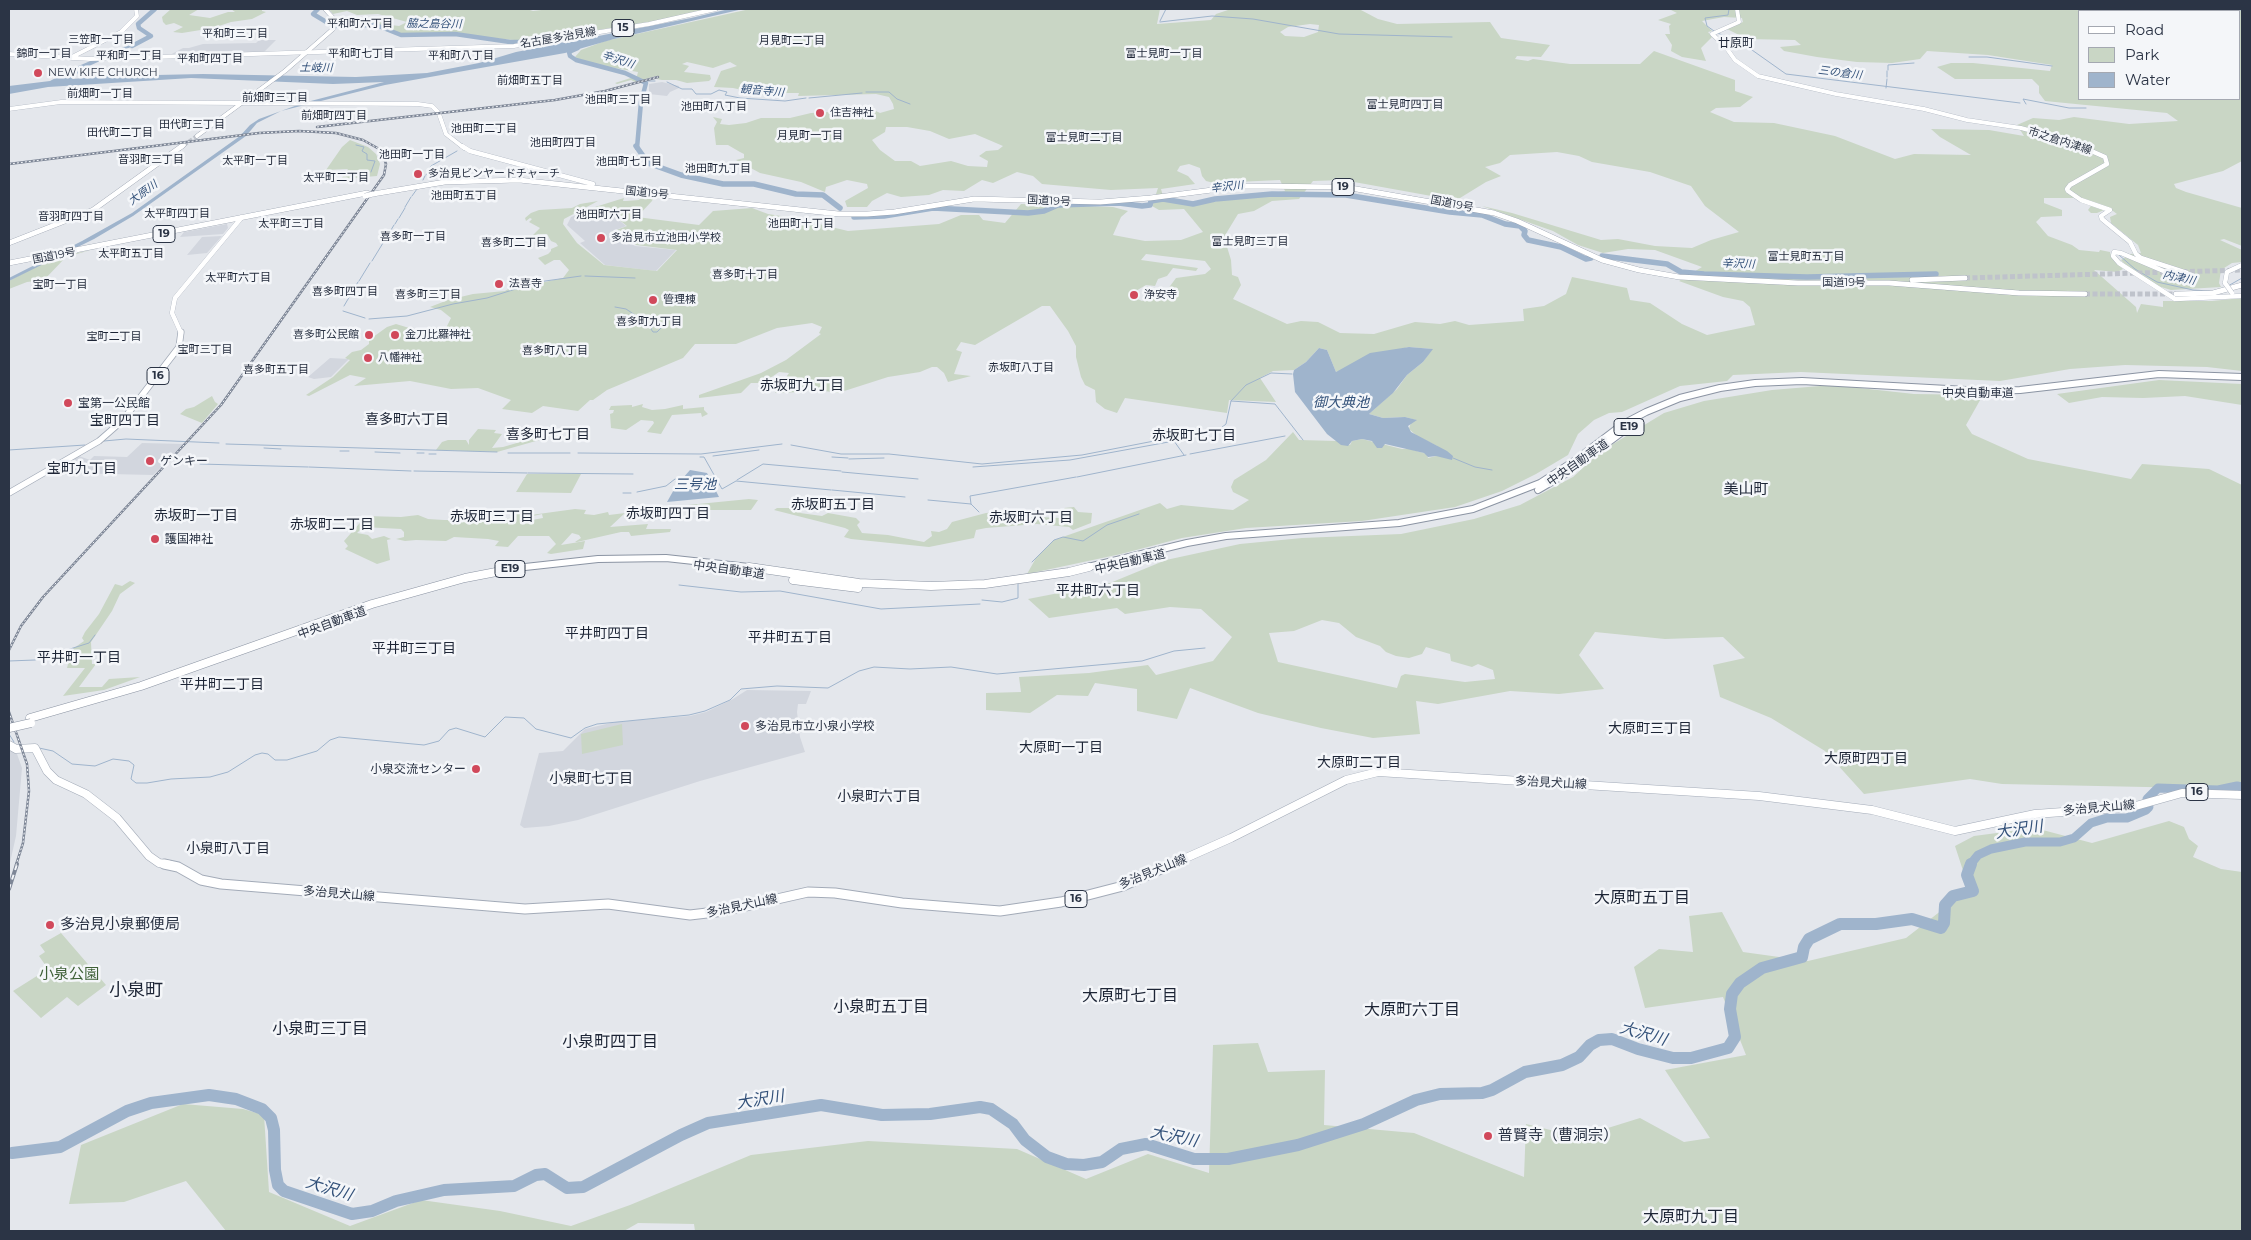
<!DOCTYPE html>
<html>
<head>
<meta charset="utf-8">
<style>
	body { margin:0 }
	#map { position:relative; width:2251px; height:1240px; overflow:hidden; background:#e4e7ec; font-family:Montserrat,sans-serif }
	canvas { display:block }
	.frame { position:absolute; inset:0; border:10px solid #2b3445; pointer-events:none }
	.legend { position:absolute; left:2078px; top:10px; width:162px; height:90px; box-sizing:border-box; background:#f4f6f9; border:1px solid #a4a8b1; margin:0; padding:6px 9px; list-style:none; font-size:15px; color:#2b3445 }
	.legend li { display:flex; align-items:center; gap:10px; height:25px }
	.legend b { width:25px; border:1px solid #a4a8b1 }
</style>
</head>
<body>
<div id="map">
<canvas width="2251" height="1240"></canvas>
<div class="frame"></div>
<ul class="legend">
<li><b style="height:6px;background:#fff"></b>Road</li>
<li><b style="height:14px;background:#c9d6c5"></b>Park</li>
<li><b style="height:14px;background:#9fb4cc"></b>Water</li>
</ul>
</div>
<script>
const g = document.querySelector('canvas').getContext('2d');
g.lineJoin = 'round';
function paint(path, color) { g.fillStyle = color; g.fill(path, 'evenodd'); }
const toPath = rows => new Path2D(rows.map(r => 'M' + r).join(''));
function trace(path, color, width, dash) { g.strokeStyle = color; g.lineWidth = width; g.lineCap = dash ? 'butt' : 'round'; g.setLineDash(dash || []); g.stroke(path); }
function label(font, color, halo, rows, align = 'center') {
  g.font = font + ' Montserrat,"Noto Sans JP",sans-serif'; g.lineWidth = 5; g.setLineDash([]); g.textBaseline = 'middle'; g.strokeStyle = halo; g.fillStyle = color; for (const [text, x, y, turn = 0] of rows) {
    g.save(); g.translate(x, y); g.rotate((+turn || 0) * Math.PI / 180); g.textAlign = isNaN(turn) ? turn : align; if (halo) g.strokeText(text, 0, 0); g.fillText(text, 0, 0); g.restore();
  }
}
paint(toPath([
	[259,40,276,40,262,54,168,56,183,48,189,48,203,44,256,43],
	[662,82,679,86,679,88,670,92,667,96,649,94,649,84],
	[596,208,609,212,626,226,610,232,635,246,676,250,656,271,605,265,580,243,585,241,567,225,571,217],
	[227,224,228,228,223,234,180,237,184,232],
	[222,236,207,253,187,255,202,237],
	[330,358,349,359,331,377,314,379,308,377],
	[142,443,185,444,153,475,66,473,79,462,73,459,79,456,90,460,94,456,127,457],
	[747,690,811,691,806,704,798,704,797,712,800,737,805,752,700,781,578,820,549,826,524,828,520,825,539,753,563,751,585,729,615,722,690,716,706,712,733,699],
	[9,749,17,754,22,768,16,836,9,867]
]), '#d2d6de');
paint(toPath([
	[171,9,199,9,189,15,210,18,228,12,235,12,231,9,262,9,262,11,266,12,252,19,231,22,213,28,182,33,173,32,183,27,174,23,166,25,163,22,162,17],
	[329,9,527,9,533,11,550,9,707,9,655,21,585,32,539,42,489,38,455,32,452,34,399,34,376,24,342,26,362,21,382,19,394,23,391,25,399,26,407,22,378,14,357,15,347,11,333,14],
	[750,9,1160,9,1157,24,1211,20,1216,14,1231,9,1359,9,1378,19,1397,24,1490,22,1501,38,1550,45,1541,57,1517,56,1515,59,1528,61,1533,59,1570,64,1640,64,1654,51,1735,80,1735,91,1753,97,1740,107,1716,108,1710,112,1734,122,1774,123,1835,136,1895,159,1914,154,1971,155,1940,137,1931,129,1989,130,2024,136,2017,125,2033,118,2059,120,2074,117,2129,124,2178,121,2167,113,2045,101,2039,93,2039,86,2032,79,1955,79,1937,67,1951,63,1973,63,2050,71,2052,65,1988,55,1927,51,1920,59,1892,63,1857,62,1817,57,1784,51,1780,47,1801,45,1795,40,1747,39,1727,29,1743,22,1742,18,1724,17,1702,21,1712,31,1708,32,1712,37,1701,48,1706,61,1682,57,1671,51,1672,45,1665,34,1670,34,1669,26,1671,24,1658,20,1677,13,1669,9,2242,9,2242,161,2223,171,2174,184,2176,188,2186,192,2242,208,2242,246,2224,239,2220,240,2242,250,2242,262,2232,263,2221,270,2219,283,2221,287,2171,290,2158,286,2128,268,2121,260,2130,254,2141,253,2138,245,2111,223,2110,217,2117,214,2109,208,2097,213,2091,213,2088,210,2093,203,2081,198,2044,198,2044,203,2062,210,2062,216,2041,217,2036,222,2048,236,2072,245,2079,250,2099,252,2100,250,2110,252,2111,257,2123,269,2117,272,2094,270,2136,307,2137,313,2141,304,2163,307,2163,301,2212,301,2242,298,2242,371,2207,367,2125,365,2070,369,2000,381,1801,372,1733,375,1727,381,1680,386,1622,412,1609,413,1594,420,1578,434,1568,455,1536,474,1502,491,1455,507,1362,521,1246,528,1182,538,1121,554,1027,574,1036,558,1054,540,1160,503,1167,509,1181,505,1233,510,1249,500,1233,492,1231,487,1234,480,1266,460,1293,432,1299,440,1337,441,1350,445,1352,441,1362,439,1402,449,1410,449,1427,454,1428,458,1436,456,1437,446,1417,436,1409,429,1411,422,1416,420,1405,417,1383,418,1369,414,1397,389,1407,375,1423,362,1432,349,1409,347,1400,349,1336,372,1327,350,1319,348,1306,362,1294,370,1273,371,1260,378,1276,402,1229,400,1227,413,1125,398,1117,413,1105,409,1096,402,1095,390,1085,385,1081,377,1076,357,1076,346,1068,331,1050,306,1042,306,975,345,961,342,956,350,962,352,954,374,971,376,948,382,944,373,937,367,932,367,920,372,888,377,838,393,812,389,801,392,775,393,789,373,779,372,763,383,751,383,741,393,699,398,699,395,761,373,786,360,821,334,819,333,822,327,812,323,777,328,736,344,695,344,683,358,607,390,593,400,590,400,578,411,543,406,532,413,502,409,511,400,478,388,451,389,410,381,354,386,366,378,350,375,309,396,306,395,333,377,350,360,345,358,352,352,361,350,369,344,369,340,387,327,396,324,416,330,446,328,451,318,441,310,430,307,448,300,473,294,505,291,519,283,527,286,563,278,569,270,560,260,554,260,545,265,538,258,548,254,551,251,551,249,558,246,556,243,551,241,547,234,533,235,540,228,529,222,532,219,530,218,526,221,525,218,531,213,539,210,572,208,580,204,598,201,564,219,563,224,577,243,604,265,657,271,677,250,636,245,611,232,627,226,609,212,595,207,624,198,623,201,626,201,639,200,644,194,655,195,652,201,637,217,699,225,713,211,752,208,768,214,781,216,783,217,782,219,791,223,806,226,819,224,848,231,939,224,961,215,979,215,983,220,1005,223,1021,204,1113,207,1128,211,1121,217,1113,235,1145,241,1181,240,1203,232,1184,209,1159,210,1152,206,1158,188,1111,190,1042,184,1033,176,1017,172,993,183,982,180,964,191,943,190,929,195,901,197,887,193,872,201,867,207,847,207,845,201,868,188,867,184,847,180,826,187,825,192,801,182,760,173,736,160,744,158,744,154,740,152,728,145,716,145,714,128,717,122,713,117,722,119,720,124,729,125,746,123,761,118,790,118,811,113,847,111,866,106,880,113,894,109,893,104,889,97,876,94,798,96,799,93,784,93,781,96,770,96,773,89,766,95,733,88,714,87,721,71,737,66,730,62,713,68,687,62,682,64,689,66,684,72,710,75,711,79,709,81,687,83,676,80,662,80,656,79,659,78,656,76,635,82,631,80,617,84,615,83,637,76,638,72,597,65,579,60,575,57,581,50,605,41],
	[2080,11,2240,11,2240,99,2080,99],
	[1310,24,1319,25,1318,32,1304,37,1285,36,1280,32,1288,27],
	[886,127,907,127,930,131,949,139,975,134,1003,146,998,150,986,151,979,156,988,161,987,167,968,166,951,161,920,166,911,161,895,161,880,150,872,140,885,132],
	[1557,152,1579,156,1592,162,1650,172,1691,186,1705,206,1739,232,1711,240,1692,248,1655,246,1618,239,1601,240,1512,213,1482,206,1553,231,1578,245,1603,253,1628,249,1655,250,1702,267,1679,281,1723,297,1743,301,1750,307,1755,325,1707,335,1682,324,1650,303,1630,300,1627,288,1572,277,1566,294,1544,306,1523,309,1524,321,1469,325,1455,321,1440,324,1415,322,1374,334,1340,333,1318,322,1301,321,1287,324,1233,299,1241,285,1238,277,1232,275,1231,260,1224,237,1238,214,1254,211,1272,201,1299,199,1313,181,1343,180,1448,199,1460,198,1486,182,1501,176,1485,167,1500,163,1510,155],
	[1189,164,1200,168,1202,176,1206,181,1214,183,1280,180,1285,191,1191,205,1164,200,1161,189,1195,184,1188,176,1177,171,1180,166],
	[1146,254,1205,261,1211,269,1205,274,1176,278,1165,293,1142,301,1129,295,1146,285,1155,286,1158,279,1167,276,1173,268,1196,271,1198,268,1141,260],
	[350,140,368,147,376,154,380,164,377,176,341,179,348,169,326,170,342,147],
	[91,250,66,257,44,280,27,282,9,289,9,281,38,265,58,257],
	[2159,380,2242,384,2242,405,2185,396,2143,398,2102,397,2069,403,2057,394],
	[1832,385,1914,394,1983,395,1966,425,1972,434,2028,459,2131,479,2142,464,2209,469,2242,485,2242,789,2002,784,1970,779,1864,794,1825,751,1771,718,1720,697,1713,665,1745,658,1723,637,1665,639,1595,632,1579,655,1604,689,1559,694,1510,691,1438,704,1416,701,1420,734,1373,738,1321,728,1258,713,1190,688,1177,719,1137,711,1137,689,1095,683,1088,696,1057,695,1030,713,986,710,986,693,1021,692,1019,677,1089,673,1148,665,1156,675,1213,661,1232,637,1201,609,1170,607,1125,614,1117,608,1049,618,1028,599,1110,583,1166,560,1240,544,1302,538,1401,534,1474,519,1520,505,1573,477,1600,452,1664,413,1704,401,1772,390],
	[1322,620,1339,623,1356,637,1380,646,1386,652,1396,656,1409,658,1422,654,1426,647,1450,654,1451,661,1472,667,1478,664,1493,670,1495,679,1465,682,1405,674,1401,676,1397,688,1278,662,1269,633,1294,631],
	[212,396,215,402,218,404,202,423,180,414,186,409,194,407],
	[643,404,642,407,652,410,665,409,683,405,683,409,704,407,704,410,708,414,702,417,701,413,672,415,661,434,647,432,654,423,653,421,641,420,626,430,611,428,610,414,630,407,613,413,614,410,609,410,611,406,632,405,632,407],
	[478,429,496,430,494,433,502,434,492,448,503,447,541,436,543,439,497,452,436,450,442,442,448,440,466,440,469,445,469,440],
	[527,474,581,474,571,493,516,492],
	[749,499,758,500,751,510,678,510,678,506],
	[1074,507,1078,512,1092,513,1091,523,1073,530,1069,527,1037,524,986,528,976,530,974,538,929,547,851,539,844,537,849,530,845,528,774,510,777,508,794,508,803,509,800,513,822,516,828,513,856,518,860,522,857,525,862,533,888,535,924,542,932,536,931,531,939,532,947,529,952,522,986,513,996,512,1001,515,1060,518,1068,513,1064,508],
	[472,508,471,513,493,514,499,516,500,519,506,519,514,517,516,513,519,513,528,515,532,520,543,518,542,514,533,516,531,515,575,509,586,510,584,514,594,515,608,512,609,515,625,513,610,527,648,524,646,529,671,529,670,532,631,536,629,532,621,532,577,542,575,542,581,538,579,535,572,533,561,545,585,541,583,549,551,554,547,553,556,544,549,536,518,536,508,547,495,546,499,541,488,539,454,537,446,541,416,540,405,541,396,539,404,537,404,532,401,529,363,527,357,533,368,535,372,539,384,536,391,539,387,540,390,560,377,564,345,549,348,546,344,541,366,516,401,517,418,515,428,519,444,520,448,520,450,516,455,519,466,516],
	[130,581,135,583,120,594,112,611,91,642,92,664,96,664,79,687,102,687,109,679,140,677,104,690,63,696,85,668,67,668,69,660,65,659,62,652,74,648,84,641,82,638,85,632,99,614,115,584,122,586],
	[622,724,623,745,582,754,581,734],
	[2169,821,2184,827,2189,839,2198,846,2193,857,2221,869,2242,872,2242,1231,695,1231,694,1224,638,1223,624,1231,226,1231,186,1181,124,1202,69,1204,81,1145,183,1104,243,1109,264,1115,269,1192,350,1226,421,1200,500,1211,571,1226,630,1205,751,1155,868,1141,1017,1149,1086,1179,1148,1154,1209,1173,1213,1045,1258,1043,1268,1072,1325,1070,1324,1125,1414,1133,1524,1177,1526,1124,1579,1137,1640,1118,1684,1142,1710,1138,1665,1070,1746,1055,1723,997,1645,1008,1634,967,1659,949,1693,952,1689,916,1722,912,1743,952,1808,961,1906,938,1969,889,1955,846,1974,836,2035,828,2092,843],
	[61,933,106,985,78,1006,67,997,41,1018,13,991,48,969,39,956,45,952,40,945]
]), '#c9d6c5');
paint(toPath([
	[729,9,743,9,614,39,565,53,385,85,281,111,257,123,246,136,133,216,94,239,9,281,9,278,82,241,132,213,240,136,250,125,259,119,303,103,384,82,333,84,191,78,48,87,9,94,9,86,50,81,76,67,138,41,144,41,89,66,83,71,76,74,72,79,110,76,203,74,356,77,427,73,479,63,516,52,691,18],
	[1409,347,1433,349,1423,362,1407,375,1393,393,1369,414,1383,418,1405,417,1417,420,1408,426,1411,432,1447,451,1453,456,1452,460,1436,456,1428,457,1424,453,1385,444,1382,448,1377,448,1372,441,1362,439,1352,441,1348,446,1341,445,1327,434,1295,392,1293,374,1294,370,1306,362,1319,348,1327,350,1336,372,1370,353],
	[690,470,707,473,719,497,667,502,676,486]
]), '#9fb4cc');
trace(toPath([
	[2228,10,2242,10],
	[1160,21,1166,9],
	[1160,22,1212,16,1253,19,1339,34,1452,37],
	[1714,31,1707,26,1705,18,1728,15,1729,9],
	[1718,33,1752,50,1786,74,2020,103],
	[1969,57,1987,57,2052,66],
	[1888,70,1888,65,1914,63],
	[1887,71,1887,77],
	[643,81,655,81],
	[667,82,682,89,692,89,696,94,711,94,719,90,727,92,725,95,740,98,785,101,806,98],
	[1886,88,1887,79],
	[866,92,889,92,897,99,910,104],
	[809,98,862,93],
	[2026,104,2023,99,2069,108,2086,108],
	[356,145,364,147,362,151,367,154,367,160,375,161,371,172],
	[426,175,431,166,457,151],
	[423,180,425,176],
	[412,196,417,189],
	[405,207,411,197],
	[399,218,405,208],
	[395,224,398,219],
	[2119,255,2135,269,2157,282,2193,290,2210,291],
	[372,261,394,225],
	[585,276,635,278],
	[359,281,370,263],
	[2228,286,2242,278],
	[352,292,358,282],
	[344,306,351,294],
	[615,307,626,309,635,315,635,321,649,319,654,321,655,324,651,329,653,332,657,332,663,326],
	[343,311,365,318],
	[369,319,407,316,453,304,487,298,538,282,581,276],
	[1231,401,1275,404,1303,440],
	[104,441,126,439,219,443],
	[226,444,497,452],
	[791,445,841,454,889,454,982,464,1082,455,1221,428,1226,424,1231,401,1246,385,1271,373,1292,374],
	[264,448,281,449],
	[9,450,85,445],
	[340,451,349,451],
	[375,452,400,453],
	[417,453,424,453],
	[508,453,570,453],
	[578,453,701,454,782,444],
	[429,454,436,454],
	[1190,454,1285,436],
	[713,456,759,450],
	[700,457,704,457,722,489,736,481,831,490],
	[832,457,848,458],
	[1453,458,1475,467,1492,470],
	[849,459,884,458],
	[200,464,308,467],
	[309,467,411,471],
	[973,467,1070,460,1174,441,1184,455],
	[414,471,527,473],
	[842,472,918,479],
	[528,473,633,474],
	[1077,477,1186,455],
	[737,480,763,464,841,471],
	[832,490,905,497],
	[637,492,666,486,675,479,681,480],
	[623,493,631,493],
	[928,500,971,504,979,512],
	[971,504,970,496,1076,477],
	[1032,562,1054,540,1063,537,1083,541,1107,525,1139,514],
	[679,585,741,592,780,591,881,609,980,604],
	[982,600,1002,602,1018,598,1018,583],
	[9,661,35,660,89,643,95,635],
	[9,734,14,742],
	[39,748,53,751,72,764,95,766,113,759,129,761,134,765,131,779,136,783,147,783,171,779,210,777,228,772,255,755,262,753,268,754,275,760,287,760,317,751,330,740,339,737,424,745,439,741,449,730,456,728,485,737,505,717,524,718,536,729,571,738,585,728,597,724,689,715,705,711,730,700,741,689,777,686,828,688,859,671,874,667,910,669,951,667,997,674,1142,661,1174,651,1205,648]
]), '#9fb4cc', 1);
trace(toPath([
	[318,9,313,14,333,26,376,25,401,35,455,34,510,42,537,42],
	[548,42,563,45],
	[132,46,151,36,139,28,138,24,155,9],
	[578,48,569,52,570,56,576,60,625,73,646,83,641,102,637,148]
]), '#9fb4cc', 4.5);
trace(toPath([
	[636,146,648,163,681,175,723,184,754,184,796,194,823,195,840,208],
	[854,217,884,216,933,208,1028,213,1044,211,1058,205,1119,203,1142,206,1150,205,1151,201,1163,199,1193,204,1215,199,1272,194,1346,195,1450,212,1482,215,1505,224,1520,226,1525,231,1524,235,1528,240,1561,247,1586,259,1591,258],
	[1602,256,1667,264,1681,272,1704,274,1807,277,1936,274]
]), '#9fb4cc', 5.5);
trace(toPath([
	[1970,865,1978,855,1991,849,2025,842,2060,842,2074,838,2091,823,2107,818,2127,818,2146,810,2149,807,2147,799,2158,788,2218,790,2237,786,2242,787]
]), '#9fb4cc', 9);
trace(toPath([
	[12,1153,60,1147,127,1111,151,1103,209,1095,236,1099,262,1109,271,1118,274,1130,275,1170,278,1185,284,1191,352,1214,372,1211,396,1201,444,1190,514,1186,536,1175,545,1174,567,1188,583,1187,681,1135,708,1123,821,1105,882,1115,930,1114,980,1107,991,1109,1013,1124,1025,1140,1047,1157,1066,1164,1084,1165,1102,1162,1121,1149,1146,1144,1194,1159,1228,1159,1298,1145,1364,1124,1416,1100,1440,1094,1482,1093,1492,1090,1525,1072,1562,1065,1579,1057,1590,1045,1599,1040,1612,1039,1638,1049,1673,1058,1691,1058,1728,1048,1735,1037,1730,1009,1732,994,1740,983,1762,968,1802,957,1804,947,1809,939,1840,924,1876,924,1912,919,1941,928,1944,923,1945,905,1953,896,1973,891,1967,875,1971,864]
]), '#9fb4cc', 12);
trace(toPath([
	[184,145,197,136]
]), '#bfc3cb', 4, [4, 2]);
trace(toPath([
	[1965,278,2242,270],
	[2085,294,2176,294]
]), '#bfc3cb', 5, [5, 2.5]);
const majorFar4 = toPath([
	[1737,9,1739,22,1712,34,1725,46,1735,60,1758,76,1836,94,1924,109,1967,120,2021,128,2065,140,2083,148],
	[9,54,90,59,514,46,649,24,716,9],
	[70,58,121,32,137,16,136,9],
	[9,109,61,102,418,104,432,106,438,112],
	[439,114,446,134,464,148]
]);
const majorFar3 = toPath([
	[462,146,470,151,593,184],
	[2080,146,2105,157,2107,164,2070,185,2067,189,2068,191,2081,200,2110,210,2101,216,2102,219,2130,242,2136,254,2141,258,2187,273,2191,277,2183,278,2173,275,2121,253,2114,252,2113,256,2119,263,2175,299,2242,296],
	[2225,283,2227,272,2242,265],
	[181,333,172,313,175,298,242,217]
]);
const majorFar2 = toPath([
	[9,493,99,441,123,420,179,347,181,332]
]);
const majorFar1 = toPath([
	[9,745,16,749,35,748,47,771,56,780,86,794,117,818,149,856,159,863,170,865],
	[1170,865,1231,838,1346,780,1378,772,1759,796,1872,810,1955,831,2035,814,2132,807,2182,793,2242,795]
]);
const major = toPath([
	[164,864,178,867,201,880,221,884,525,909,608,904,690,915,724,911,808,892,835,893,902,903,1000,911,1061,902,1123,886,1172,864]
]);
const highwayFar3 = toPath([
	[197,136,285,71,333,29,335,20,325,9],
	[180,148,184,145]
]);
const highwayFar2 = toPath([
	[373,194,445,182,519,180,839,214,867,214,894,212,974,199,1100,202,1150,198,1243,186,1345,187,1494,213,1517,221,1602,260,1639,270,1679,277,1798,283,1889,283,2019,293,2085,294],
	[9,243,93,210,182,146],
	[9,263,367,193],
	[1912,280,1965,278],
	[2176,294,2213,293,2242,285]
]);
const highwayFar1 = toPath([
	[1538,490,1567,473,1633,424],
	[516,568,598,559,666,558,758,568],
	[1084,568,1187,543,1226,536,1399,523,1473,509,1540,483,1577,459,1623,424,1646,412,1680,398,1720,388,1755,383,1802,381,1984,391,2020,390,2159,374,2242,377]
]);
const highway = toPath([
	[749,567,859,583,931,586,985,584,1069,572,1089,567],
	[793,580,858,588],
	[30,718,141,686,372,604,465,578,522,567]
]);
trace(majorFar4, '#a3abb8', 4.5);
trace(majorFar3, '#a3abb8', 5);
trace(majorFar2, '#a3abb8', 7);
trace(majorFar1, '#a3abb8', 9);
trace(major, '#a3abb8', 11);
trace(highwayFar3, '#8b94a3', 4.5);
trace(highwayFar2, '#8b94a3', 5.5);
trace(highwayFar1, '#8b94a3', 8);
trace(highway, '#8b94a3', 9);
trace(majorFar4, '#fff', 4);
trace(majorFar3, '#fff', 4.5);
trace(majorFar2, '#fff', 5.5);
trace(majorFar1, '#fff', 8);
trace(major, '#fff', 9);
trace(highwayFar3, '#fff', 4);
trace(highwayFar2, '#fff', 5);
trace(highwayFar1, '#fff', 6);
trace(highway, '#fff', 8);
const railFar1 = toPath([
	[317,127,555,100,605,91,658,77],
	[9,164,259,133,299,131,336,133,363,140,381,150,386,164,384,175,221,405,43,597,21,626,9,650],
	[9,712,27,764,29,791,23,843,16,865]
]);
const rail = toPath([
	[9,889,17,864]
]);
trace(railFar1, '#7d8696', 2.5);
trace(rail, '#7d8696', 4);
trace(railFar1, '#f4f6f9', 1, [2]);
trace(rail, '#f4f6f9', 2, [5]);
const majorBridge = toPath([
	[2225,283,2232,293]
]);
const highwayBridgeFar1 = toPath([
	[365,196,373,194]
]);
const highwayBridge = toPath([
	[9,728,31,723]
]);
trace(majorBridge, '#a3abb8', 5, []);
trace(highwayBridgeFar1, '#8b94a3', 5.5, []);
trace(highwayBridge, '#8b94a3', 9, []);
trace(majorBridge, '#fff', 4.5);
trace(highwayBridgeFar1, '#fff', 5);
trace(highwayBridge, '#fff', 8);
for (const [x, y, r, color] of [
	[38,73,5,"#d1495b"],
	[820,113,5,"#d1495b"],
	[418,174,5,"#d1495b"],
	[601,238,5,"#d1495b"],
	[499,284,5,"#d1495b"],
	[1134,295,5,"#d1495b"],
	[653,300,5,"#d1495b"],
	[369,335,5,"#d1495b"],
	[395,335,5,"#d1495b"],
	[368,358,5,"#d1495b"],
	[68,403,5,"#d1495b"],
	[150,461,5,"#d1495b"],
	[155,539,5,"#d1495b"],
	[745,726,5,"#d1495b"],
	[476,769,5,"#d1495b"],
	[50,925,5,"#d1495b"],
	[1488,1136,5,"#d1495b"]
]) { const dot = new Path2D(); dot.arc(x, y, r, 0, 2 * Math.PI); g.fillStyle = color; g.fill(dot); trace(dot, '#f4f6f9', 2); }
label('11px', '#1d2536', '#f4f6f9', [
	["平和町六丁目",360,24],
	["平和町三丁目",235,34],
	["三笠町一丁目",101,40],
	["月見町二丁目",792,41],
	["錦町一丁目",44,54],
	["平和町七丁目",361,54],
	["富士見町一丁目",1164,54],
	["平和町一丁目",129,56],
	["平和町八丁目",461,56],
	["平和町四丁目",210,59],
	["前畑町五丁目",530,81],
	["前畑町一丁目",100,94],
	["前畑町三丁目",275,98],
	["池田町三丁目",618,100],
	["富士見町四丁目",1405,105],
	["池田町八丁目",714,107],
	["前畑町四丁目",334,116],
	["田代町三丁目",192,125],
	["池田町二丁目",484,129],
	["田代町二丁目",120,133],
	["月見町一丁目",810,136],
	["富士見町二丁目",1084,138],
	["池田町四丁目",563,143],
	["池田町一丁目",412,155],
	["音羽町三丁目",151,160],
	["太平町一丁目",255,161],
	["池田町七丁目",629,162],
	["池田町九丁目",718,169],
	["太平町二丁目",336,178],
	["池田町五丁目",464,196],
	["太平町四丁目",177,214],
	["池田町六丁目",609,215],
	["音羽町四丁目",71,217],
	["太平町三丁目",291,224],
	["池田町十丁目",801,224],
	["喜多町一丁目",413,237],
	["富士見町三丁目",1250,242],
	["喜多町二丁目",514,243],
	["太平町五丁目",131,254],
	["富士見町五丁目",1806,257],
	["喜多町十丁目",745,275],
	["太平町六丁目",238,278],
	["宝町一丁目",60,285],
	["喜多町四丁目",345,292],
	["喜多町三丁目",428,295],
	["喜多町九丁目",649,322],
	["宝町二丁目",114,337],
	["宝町三丁目",205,350],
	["喜多町八丁目",555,351],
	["赤坂町八丁目",1021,368],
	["喜多町五丁目",276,370]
]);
label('italic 11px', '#34527a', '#f4f6f9', [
	["脇之島谷川",434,24,1],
	["辛沢川",618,60,18],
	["土岐川",316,68,1],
	["三の倉川",1840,73,7],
	["観音寺川",762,91,5],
	["辛沢川",1227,187,-6],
	["大原川",143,193,-36],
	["辛沢川",1738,264,2],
	["内津川",2179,278,12]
]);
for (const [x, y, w] of [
	[623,28,22],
	[1343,187,22],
	[164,234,22],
	[158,376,22],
	[1629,427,30],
	[510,569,30],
	[2197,792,22],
	[1076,899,22]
]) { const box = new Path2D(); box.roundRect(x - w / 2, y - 8.5, w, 17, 4); g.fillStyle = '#f4f6f9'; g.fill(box); trace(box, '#2b3445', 1); }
label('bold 11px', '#2b3445', null, [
	["15",623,28],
	["19",1343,187],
	["19",164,234],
	["16",158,376],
	["E19",1629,427],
	["E19",510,569],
	["16",2197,792],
	["16",1076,899]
]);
label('11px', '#2b3445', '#f4f6f9', [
	["名古屋多治見線",558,38,-10],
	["市之倉内津線",2060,141,18],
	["国道19号",647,193,6],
	["国道19号",1049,201,3],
	["国道19号",1452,204,11],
	["国道19号",54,256,-11],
	["国道19号",1844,283]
]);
label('11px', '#2b3445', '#f4f6f9', [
	["NEW KIFE CHURCH",48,73],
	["住吉神社",830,113],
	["多治見ビンヤードチャーチ",428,174],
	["多治見市立池田小学校",611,238],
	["法喜寺",509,284],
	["浄安寺",1144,295],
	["管理棟",663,300],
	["喜多町公民館",359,335,"right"],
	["金刀比羅神社",405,335],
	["八幡神社",378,358]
], 'left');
label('12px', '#1d2536', '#f4f6f9', [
	["廿原町",1736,43]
]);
label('12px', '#2b3445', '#f4f6f9', [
	["中央自動車道",1978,393],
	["中央自動車道",1578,463,-35],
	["中央自動車道",1130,562,-13],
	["中央自動車道",729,570,8],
	["中央自動車道",332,623,-20],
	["多治見犬山線",1551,783,3],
	["多治見犬山線",2099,808,-5],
	["多治見犬山線",1153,872,-22],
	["多治見犬山線",339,894,5],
	["多治見犬山線",742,906,-12]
]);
label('12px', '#2b3445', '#f4f6f9', [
	["宝第一公民館",78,403],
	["ゲンキー",160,461],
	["護国神社",165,539],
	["多治見市立小泉小学校",755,726],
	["小泉交流センター",466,769,"right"]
], 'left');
label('14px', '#1d2536', '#f4f6f9', [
	["赤坂町九丁目",802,386],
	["喜多町六丁目",407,420],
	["宝町四丁目",125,421],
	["喜多町七丁目",548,435],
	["赤坂町七丁目",1194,436],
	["宝町九丁目",82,469],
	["赤坂町五丁目",833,505],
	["赤坂町四丁目",668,514],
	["赤坂町一丁目",196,516],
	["赤坂町三丁目",492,517],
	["赤坂町六丁目",1031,518],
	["赤坂町二丁目",332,525],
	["平井町六丁目",1098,591],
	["平井町四丁目",607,634],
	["平井町五丁目",790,638],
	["平井町三丁目",414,649],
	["平井町一丁目",79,658],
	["平井町二丁目",222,685],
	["大原町三丁目",1650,729],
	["大原町一丁目",1061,748],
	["大原町四丁目",1866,759],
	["大原町二丁目",1359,763],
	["小泉町七丁目",591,779],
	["小泉町六丁目",879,797],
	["小泉町八丁目",228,849]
]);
label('italic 14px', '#34527a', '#f4f6f9', [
	["御大典池",1341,403],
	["三号池",695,485]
]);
label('15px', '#1d2536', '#f4f6f9', [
	["美山町",1746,490]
]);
label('15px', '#2b3445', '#f4f6f9', [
	["多治見小泉郵便局",60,925],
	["普賢寺（曹洞宗）",1498,1136]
], 'left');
label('15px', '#3f6138', '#f4f6f9', [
	["小泉公園",69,975]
]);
label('italic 16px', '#34527a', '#f4f6f9', [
	["大沢川",2019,830,-8],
	["大沢川",1643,1034,16],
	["大沢川",760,1100,-9],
	["大沢川",1174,1137,12],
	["大沢川",329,1189,17]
]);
label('16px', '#1d2536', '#f4f6f9', [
	["大原町五丁目",1642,898],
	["大原町七丁目",1130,996],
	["小泉町五丁目",881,1007],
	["大原町六丁目",1412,1010],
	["小泉町三丁目",320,1029],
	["小泉町四丁目",610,1042],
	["大原町九丁目",1691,1217]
]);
label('18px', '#1d2536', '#f4f6f9', [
	["小泉町",136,991]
]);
</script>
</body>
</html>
